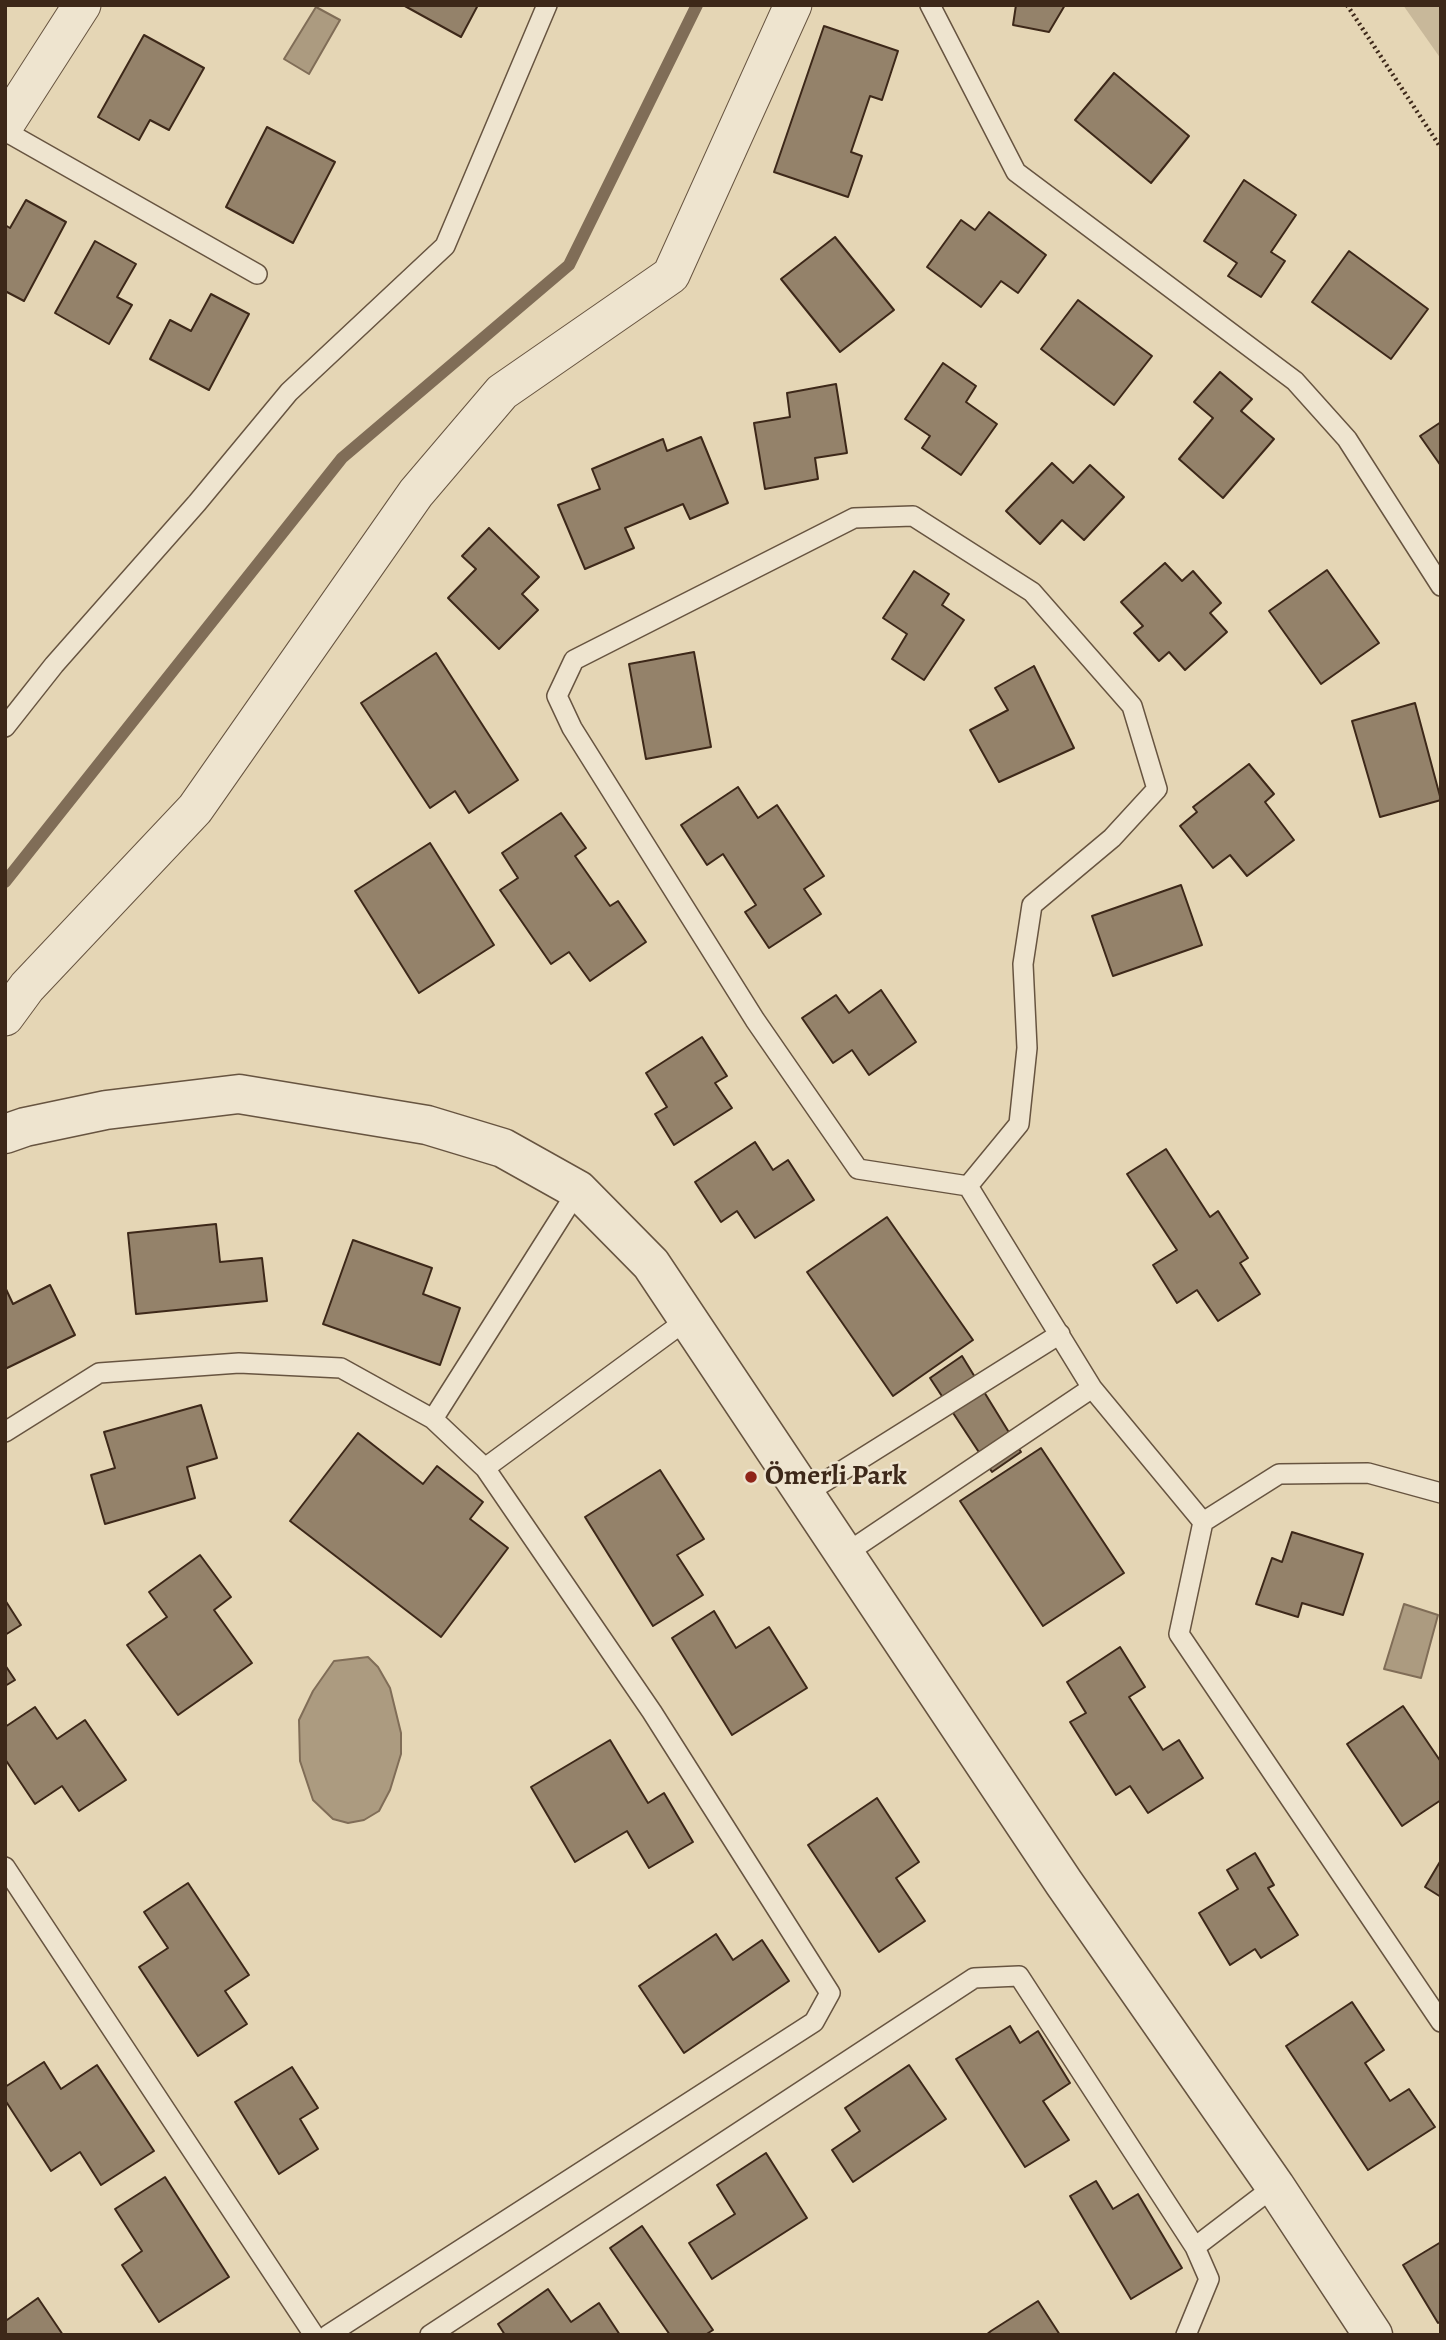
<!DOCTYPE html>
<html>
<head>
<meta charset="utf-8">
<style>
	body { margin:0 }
	#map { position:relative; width:1446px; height:2340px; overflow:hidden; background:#e5d6b5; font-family:Alegreya,serif }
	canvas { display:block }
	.frame { position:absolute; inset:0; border:7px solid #3d2819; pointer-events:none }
</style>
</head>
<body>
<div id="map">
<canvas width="1446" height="2340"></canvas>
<div class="frame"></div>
</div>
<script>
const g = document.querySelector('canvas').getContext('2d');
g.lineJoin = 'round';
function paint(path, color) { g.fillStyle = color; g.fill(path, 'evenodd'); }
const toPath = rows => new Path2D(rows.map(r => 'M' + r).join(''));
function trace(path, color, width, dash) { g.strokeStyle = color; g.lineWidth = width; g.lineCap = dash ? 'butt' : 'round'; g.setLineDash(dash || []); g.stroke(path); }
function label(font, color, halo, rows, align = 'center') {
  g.font = font + ' Alegreya,serif'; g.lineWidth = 5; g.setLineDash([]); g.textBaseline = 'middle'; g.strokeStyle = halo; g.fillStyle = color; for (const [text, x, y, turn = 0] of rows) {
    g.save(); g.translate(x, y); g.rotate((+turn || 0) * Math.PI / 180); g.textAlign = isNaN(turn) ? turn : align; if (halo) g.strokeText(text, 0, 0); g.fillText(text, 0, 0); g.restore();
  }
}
paint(toPath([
	[1403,5,1441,5,1441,59]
]), '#c8b89a');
const water = toPath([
	[316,7,340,20,309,74,284,59,316,7],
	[1404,1604,1438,1615,1421,1678,1384,1669,1404,1604],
	[368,1657,378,1667,390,1688,401,1733,401,1754,390,1790,379,1811,364,1820,348,1823,333,1819,313,1800,300,1761,299,1720,313,1691,334,1661,368,1657]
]);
paint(water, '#ac9b80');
trace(water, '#806d57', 2);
trace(toPath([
	[5,882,342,458,569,265,697,5]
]), '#806d57', 12);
const building = toPath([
	[403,5,478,5,461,37,403,5],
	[1016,5,1065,5,1049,32,1013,25,1016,5],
	[824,26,898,51,882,100,870,96,851,152,862,156,848,197,774,172,824,26],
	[144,35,204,68,169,130,150,120,139,140,98,117,144,35],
	[1114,73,1189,136,1151,183,1075,120,1114,73],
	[267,127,335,162,293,243,226,207,267,127],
	[1244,180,1296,215,1271,252,1285,261,1261,297,1228,276,1237,263,1204,241,1244,180],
	[26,200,66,222,24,301,5,291,5,225,10,228,26,200],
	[989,212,1046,255,1018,293,1001,281,981,307,927,267,961,220,975,230,989,212],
	[835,237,894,310,840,352,781,279,835,237],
	[95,241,136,264,117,297,132,305,109,344,55,313,95,241],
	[1349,251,1428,309,1391,359,1312,302,1349,251],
	[211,294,249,314,209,390,150,359,170,320,191,331,211,294],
	[1078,300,1152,356,1114,405,1041,349,1078,300],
	[943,363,976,386,966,402,997,424,961,475,922,448,930,436,905,419,943,363],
	[1220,372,1252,399,1241,411,1274,439,1223,498,1179,459,1213,418,1194,402,1220,372],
	[836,384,847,453,815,458,818,479,765,489,754,423,790,417,787,393,836,384],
	[1441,422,1441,466,1420,436,1441,422],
	[701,437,728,503,690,519,683,504,625,528,634,548,585,569,558,505,600,489,592,469,663,439,667,451,701,437],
	[1052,463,1073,483,1090,465,1124,497,1084,540,1062,520,1040,544,1006,511,1052,463],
	[489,528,539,577,522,594,538,610,499,649,448,598,476,569,462,556,489,528],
	[1165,563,1182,581,1193,571,1221,603,1210,613,1227,632,1185,670,1169,652,1159,661,1134,633,1143,626,1121,602,1165,563],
	[1327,570,1379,643,1321,684,1269,611,1327,570],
	[914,571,949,594,942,605,964,620,924,680,892,659,907,634,883,618,914,571],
	[694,652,711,747,646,759,629,664,694,652],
	[436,653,518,780,469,813,455,791,430,808,361,703,436,653],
	[1034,666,1074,748,999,782,970,730,1008,710,995,688,1034,666],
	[1415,703,1441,800,1380,817,1352,721,1415,703],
	[1249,764,1274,794,1265,802,1294,840,1247,876,1230,855,1213,868,1180,826,1197,812,1193,807,1249,764],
	[738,787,758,818,777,805,824,876,804,889,821,914,769,948,745,912,756,905,723,854,707,865,681,825,738,787],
	[561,813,586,848,575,856,610,906,618,901,646,942,590,981,569,952,551,964,500,890,518,878,502,853,561,813],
	[430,843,494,945,419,993,355,891,430,843],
	[1181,885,1202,945,1113,976,1092,916,1181,885],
	[881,990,916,1042,869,1075,852,1050,833,1063,802,1018,836,995,849,1013,881,990],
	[702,1037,727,1076,715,1083,732,1108,674,1145,655,1114,667,1107,646,1073,702,1037],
	[755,1142,773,1170,788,1160,814,1200,755,1238,737,1211,721,1222,695,1182,755,1142],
	[1166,1149,1210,1217,1218,1211,1248,1258,1240,1263,1260,1294,1218,1321,1197,1290,1177,1303,1153,1265,1177,1250,1127,1174,1166,1149],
	[887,1217,973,1340,893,1396,807,1272,887,1217],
	[216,1224,220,1262,262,1258,267,1301,136,1314,128,1233,216,1224],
	[353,1240,432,1268,423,1294,460,1308,440,1365,323,1324,353,1240],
	[50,1285,75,1335,5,1369,5,1287,13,1304,50,1285],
	[962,1356,1021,1452,992,1472,930,1378,962,1356],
	[201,1405,217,1458,187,1467,195,1498,105,1524,91,1475,115,1468,104,1432,201,1405],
	[358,1433,423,1484,437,1466,483,1502,470,1519,508,1548,441,1637,290,1521,358,1433],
	[1041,1448,1124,1573,1043,1626,960,1501,1041,1448],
	[660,1470,704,1539,677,1555,703,1595,653,1626,585,1517,660,1470],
	[1292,1532,1363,1554,1343,1615,1302,1603,1298,1617,1256,1604,1272,1558,1282,1562,1292,1532],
	[200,1555,231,1597,214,1610,252,1663,178,1715,127,1645,167,1617,149,1592,200,1555],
	[5,1600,21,1625,5,1635,5,1600],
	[714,1611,736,1648,769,1627,807,1688,732,1735,672,1638,714,1611],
	[1120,1647,1145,1687,1129,1697,1163,1750,1179,1740,1203,1778,1148,1813,1130,1786,1116,1795,1070,1722,1086,1713,1067,1682,1120,1647],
	[5,1665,15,1680,5,1686,5,1665],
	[1403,1706,1441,1762,1441,1800,1402,1826,1347,1744,1403,1706],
	[35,1707,57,1739,85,1720,126,1780,79,1811,62,1786,35,1804,5,1759,5,1727,35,1707],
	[610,1740,648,1803,664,1793,693,1842,649,1868,627,1831,575,1862,531,1787,610,1740],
	[877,1798,919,1862,896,1878,925,1921,879,1952,808,1845,877,1798],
	[1255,1853,1274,1885,1268,1888,1298,1935,1261,1958,1255,1949,1230,1965,1199,1913,1238,1889,1227,1870,1255,1853],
	[1441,1860,1441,1897,1425,1887,1441,1860],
	[188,1883,249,1975,225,1991,247,2024,198,2056,139,1967,168,1948,144,1912,188,1883],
	[716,1934,733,1960,762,1940,789,1981,684,2053,639,1986,716,1934],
	[1352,2002,1384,2050,1365,2063,1390,2101,1409,2089,1435,2127,1368,2170,1286,2046,1352,2002],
	[1010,2026,1020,2043,1038,2031,1070,2083,1043,2101,1069,2140,1025,2167,956,2059,1010,2026],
	[44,2062,61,2089,97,2065,154,2151,101,2185,80,2152,51,2171,5,2100,5,2087,44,2062],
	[909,2065,946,2119,853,2182,832,2150,860,2131,845,2108,909,2065],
	[292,2067,318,2108,300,2119,318,2149,279,2174,235,2102,292,2067],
	[766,2153,807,2218,712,2279,689,2243,735,2214,717,2185,766,2153],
	[165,2177,229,2277,159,2322,122,2265,142,2251,115,2209,165,2177],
	[1096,2181,1113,2209,1138,2194,1182,2268,1131,2299,1070,2196,1096,2181],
	[642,2226,713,2330,705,2335,670,2335,610,2248,642,2226],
	[1441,2242,1441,2321,1438,2323,1403,2265,1441,2242],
	[548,2289,571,2322,599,2303,620,2335,505,2335,498,2324,548,2289],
	[38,2298,63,2335,5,2335,5,2317,7,2320,38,2298],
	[1038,2301,1060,2335,986,2335,991,2331,1038,2301]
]);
paint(building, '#94826a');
trace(building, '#3d2819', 2);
const service = toPath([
	[930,5,1016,172,1295,381,1347,439,1441,586],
	[5,131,257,274],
	[5,727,54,665,197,503,289,392,445,246,547,5],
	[968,1186,1019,1124,1027,1048,1023,964,1032,905,1112,838,1157,789,1132,706,1032,592,913,516,854,518,574,660,557,696,572,728,755,1020,858,1169,968,1186,1092,1388,1203,1522],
	[433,1419,578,1190],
	[5,1432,99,1373,239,1363,341,1368,433,1419,485,1468,652,1712,830,1993,814,2022,328,2335],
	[485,1468,688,1319],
	[1441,1493,1368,1473,1279,1474,1203,1522,1179,1634,1441,2022],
	[805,1494,1060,1334],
	[845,1554,1092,1388],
	[5,1867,314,2335],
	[1195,2247,1275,2186],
	[430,2335,974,1978,1019,1976,1195,2247,1209,2279,1186,2335]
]);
const minor = toPath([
	[5,125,82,5],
	[5,1017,27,987,195,809,416,493,502,392,671,275,793,5]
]);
const tertiary = toPath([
	[5,1134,25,1127,106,1110,239,1094,427,1125,503,1148,578,1190,651,1264,1064,1883,1275,2186,1373,2335]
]);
trace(service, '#675440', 22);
trace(minor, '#675440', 39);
trace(tertiary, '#675440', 41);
trace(toPath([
	[1347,5,1441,148]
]), '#3d2819', 4.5, [2, 3.5]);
trace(service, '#eee4cf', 19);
trace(minor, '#eee4cf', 37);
trace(tertiary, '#eee4cf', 38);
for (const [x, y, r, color] of [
	[751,1477,7,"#8f2418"]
]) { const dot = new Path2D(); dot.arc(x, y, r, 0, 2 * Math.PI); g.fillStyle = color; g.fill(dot); trace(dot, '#eee4cf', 2.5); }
label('bold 28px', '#3d2819', '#eee4cf', [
	["Ömerli Park",765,1477]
], 'left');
</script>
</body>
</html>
